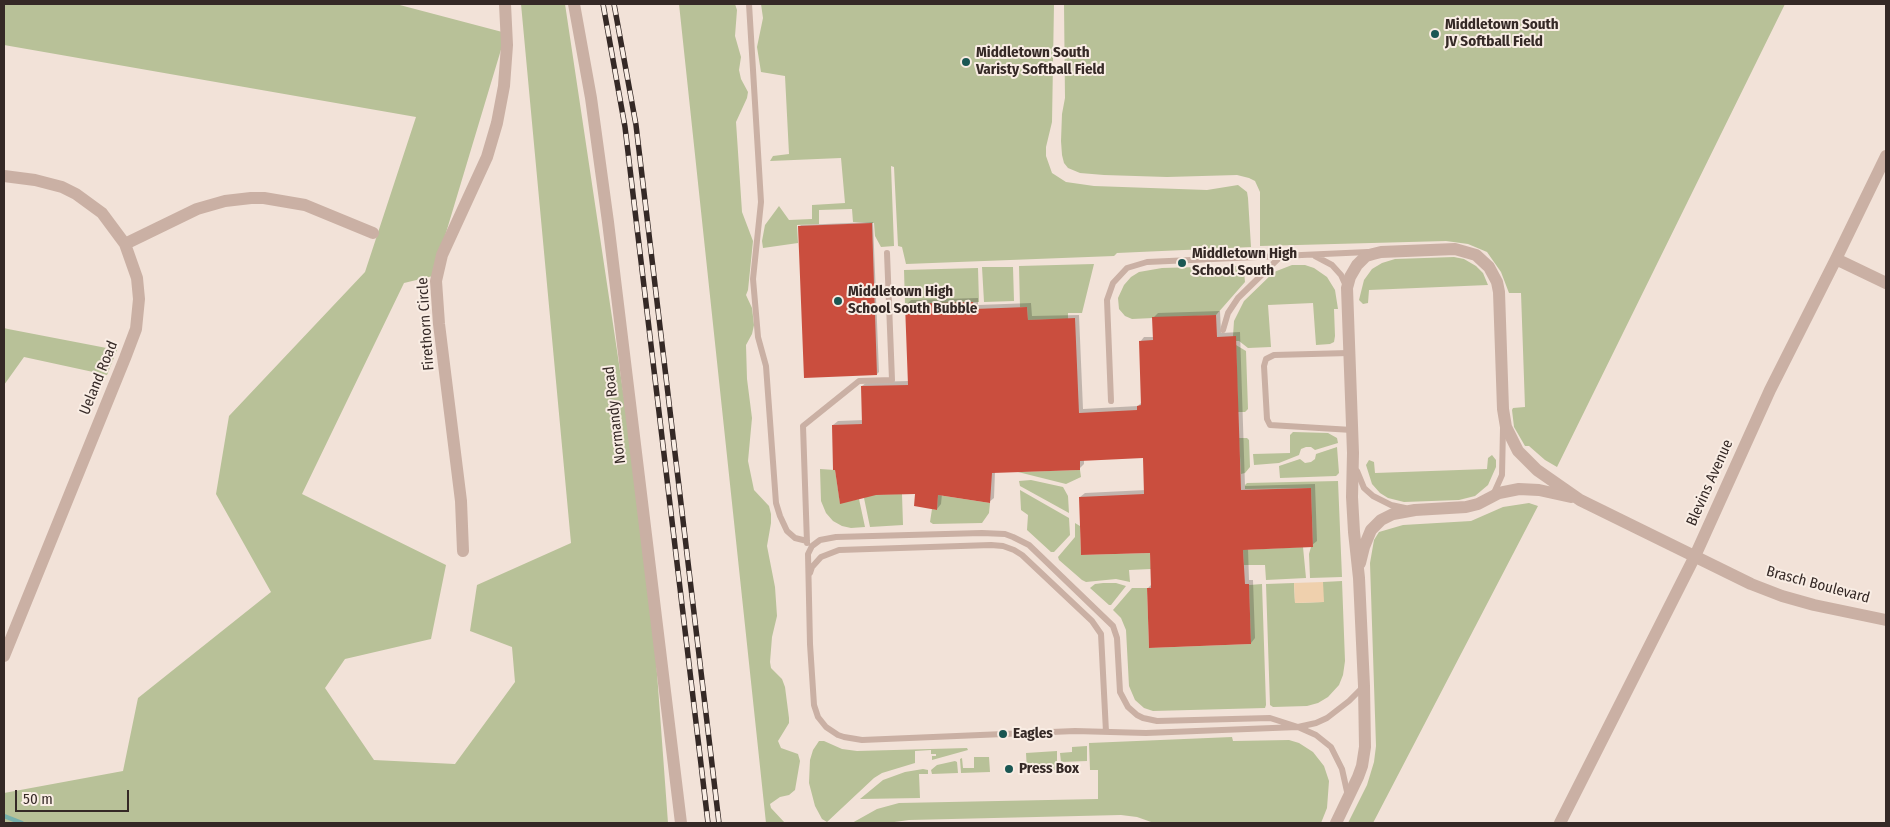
<!DOCTYPE html>
<html>
<head>
<meta charset="utf-8">
<style>
	body { margin:0 }
	#map { position:relative; width:1890px; height:827px; overflow:hidden; background:#f2e2d8; font-family:"Fira Sans Condensed",sans-serif }
	canvas { display:block }
	.frame { position:absolute; inset:0; border:5px solid #352926; pointer-events:none }
	.scale { position:absolute; left:15px; top:790px; width:114px; height:22px; box-sizing:border-box; border:2px solid #352926; border-top:0; padding-left:6px; font-size:15px; line-height:18px; white-space:nowrap; color:#352926; -webkit-text-stroke:4px #f9ede4; paint-order:stroke }
</style>
</head>
<body>
<div id="map">
<canvas width="1890" height="827"></canvas>
<div class="frame"></div>
<div class="scale">50 m</div>
</div>
<script>
const g = document.querySelector('canvas').getContext('2d');
g.lineJoin = 'round';
function paint(path, color) { g.fillStyle = color; g.fill(path, 'evenodd'); }
const toPath = rows => new Path2D(rows.map(r => 'M' + r).join(''));
function trace(path, color, width, dash) { g.strokeStyle = color; g.lineWidth = width; g.lineCap = dash ? 'butt' : 'round'; g.setLineDash(dash || []); g.stroke(path); }
function label(font, color, halo, rows, align = 'center') {
  g.font = font + ' "Fira Sans Condensed",sans-serif'; g.lineWidth = 4; g.setLineDash([]); g.textBaseline = 'middle'; g.strokeStyle = halo; g.fillStyle = color; for (const [text, x, y, turn = 0] of rows) {
    g.save(); g.translate(x, y); g.rotate((+turn || 0) * Math.PI / 180); g.textAlign = isNaN(turn) ? turn : align; if (halo) g.strokeText(text, 0, 0); g.fillText(text, 0, 0); g.restore();
  }
}
paint(toPath([
	[4,4,396,4,506,33,433,276,404,283,302,494,446,565,431,639,345,659,325,688,374,760,455,764,515,682,512,647,470,631,477,585,571,543,521,4,565,4,649,564,668,823,4,823,4,793,123,771,138,698,271,592,216,494,229,416,365,272,416,117,4,45],
	[679,4,735,4,737,10,735,36,741,57,739,70,741,79,748,92,747,98,736,122,742,212,753,241,748,290,746,295,752,308,754,325,752,334,746,345,747,379,752,418,748,461,754,490,769,506,771,514,771,523,767,546,775,587,777,616,772,637,770,662,771,668,782,679,785,687,789,718,789,723,778,741,781,748,798,754,800,761,795,790,789,795,780,797,770,804,771,808,785,823,766,823],
	[761,4,1054,4,1052,122,1046,147,1046,156,1052,173,1066,182,1094,186,1207,190,1238,185,1247,192,1248,198,1251,247,1117,253,1114,256,906,264,902,247,898,246,894,167,891,166,894,246,881,247,875,236,874,223,853,222,852,209,819,210,819,224,797,225,798,243,763,248,762,241,765,225,779,206,789,220,812,219,812,205,845,203,841,158,770,161,773,156,789,154,785,76,761,72,757,47,763,18],
	[1064,4,1785,4,1557,467,1545,460,1529,446,1525,446,1514,427,1512,410,1513,408,1525,407,1521,293,1509,293,1501,272,1487,252,1468,244,1446,241,1260,246,1260,192,1255,181,1249,178,1237,175,1167,177,1104,175,1080,173,1068,168,1064,163,1062,155,1061,141,1062,114,1065,98],
	[1454,257,1464,259,1476,266,1483,273,1488,285,1369,290,1368,303,1363,304,1359,300,1364,280,1372,269,1382,263,1395,259],
	[1094,264,1082,313,1068,313,1068,319,1028,320,1027,307,1020,307,1019,266],
	[1292,265,1305,265,1314,268,1327,277,1335,290,1338,309,1334,309,1335,336,1334,342,1330,344,1316,345,1313,303,1268,305,1271,347,1248,348,1239,341,1236,341,1233,336,1234,321,1244,301,1274,272],
	[1237,266,1244,271,1245,282,1216,315,1132,319,1125,316,1119,309,1118,298,1124,285,1131,277,1139,272,1162,268],
	[982,267,1013,267,1014,301,984,302],
	[978,268,979,302,905,305,904,270],
	[4,328,8,329,117,350,107,375,24,357,4,385],
	[1236,345,1246,351,1248,409,1245,412,1238,412],
	[1293,432,1328,433,1337,438,1338,443,1315,450,1311,447,1306,447,1301,449,1299,455,1279,463,1254,465,1253,454,1290,453,1290,435],
	[1239,438,1247,438,1249,440,1250,467,1245,473,1241,474],
	[1337,447,1339,473,1336,476,1280,478,1279,466,1300,459,1305,463,1311,462,1315,459,1316,454],
	[1492,455,1496,460,1496,467,1488,485,1475,496,1459,500,1404,502,1388,498,1380,493,1372,484,1366,465,1369,460,1374,462,1375,473,1487,469,1488,458],
	[820,469,835,470,840,503,859,499,865,527,851,528,842,526,833,521,826,513,821,501],
	[1080,470,1081,477,1066,484,1018,472],
	[1031,480,1063,487,1068,496,1069,513,1020,486,1019,481],
	[1338,481,1342,577,1310,578,1309,554,1311,547,1313,546,1311,488,1245,489,1245,485,1247,483],
	[1020,490,1069,518,1070,535,1054,552,1051,552,1027,530,1028,515,1021,510],
	[902,494,903,525,870,527,864,498,869,495],
	[938,495,990,503,989,513,982,523,933,524,930,522,932,509,937,510],
	[1529,503,1538,506,1373,823,1348,823,1367,785,1374,762,1376,746,1370,563,1374,540,1379,532,1403,525,1471,521,1503,507],
	[1075,523,1080,526,1081,555,1150,553,1151,569,1129,570,1130,582,1116,579,1086,582,1082,580,1059,560,1058,557,1075,537],
	[1303,547,1306,578,1266,580,1265,565,1244,565,1243,550],
	[1342,581,1345,661,1343,675,1339,685,1328,697,1318,703,1307,706,1273,707,1270,705,1266,584,1294,583,1295,603,1323,602,1323,582],
	[1103,583,1116,583,1126,586,1111,605,1109,605,1090,588,1095,584],
	[1262,584,1266,705,1265,708,1153,711,1144,708,1135,700,1129,686,1126,630,1121,618,1113,610,1132,588,1147,588,1149,648,1251,644,1249,585],
	[1232,737,1233,741,1289,740,1299,743,1313,752,1324,766,1329,781,1327,808,1321,823,1154,823,1137,817,1121,815,909,820,887,823,852,823,877,809,899,803,1098,799,1098,770,1090,770,1089,743],
	[819,741,824,741,842,749,857,751,967,748,968,750,932,760,932,756,936,756,936,754,931,754,931,750,915,751,915,763,882,773,874,778,827,822,822,819,815,806,809,783,810,760,813,750],
	[1087,746,1087,761,1061,762,1060,753,1072,752,1072,747],
	[1057,751,1057,770,1027,771,1026,753],
	[974,757,989,757,990,772,961,773,960,759,962,758,963,768,974,768],
	[955,761,957,762,958,773,932,774,931,770,937,765],
	[923,769,928,770,928,774,919,774,920,798,860,799,883,780,905,772]
]), '#b8c198');
paint(toPath([
	[1323,582,1324,602,1295,603,1294,583]
]), '#efd0ad');
paint(toPath([
	[873,222,879,372,877,374,799,227,801,225],
	[978,298,978,305,1031,303,1032,316,1079,315,1083,409,1138,406,1142,402,1140,342,1144,337,1154,337,1153,318,1158,313,1220,311,1221,333,1240,332,1245,486,1315,484,1317,541,1312,545,1248,548,1249,580,1253,580,1255,638,1251,643,1148,588,1152,584,1151,552,1080,497,1085,493,1146,490,1144,457,1084,460,1084,464,1080,468,995,472,994,498,989,502,942,494,941,504,937,509,833,425,838,421,864,420,862,386,867,382,909,381,906,305,911,300]
]), '#0003');
trace(toPath([
	[4,816,22,823]
]), '#76afab', 4.5);
paint(toPath([
	[872,223,877,375,804,378,798,226],
	[973,302,974,309,1027,307,1028,320,1075,318,1079,413,1137,410,1137,406,1141,405,1139,341,1153,340,1152,317,1216,315,1217,337,1236,336,1241,490,1311,488,1313,547,1243,550,1245,584,1249,584,1251,644,1149,648,1147,588,1151,588,1150,553,1081,555,1079,497,1144,494,1143,458,1080,461,1080,470,992,473,990,503,938,495,937,510,914,506,915,494,876,495,840,504,835,470,833,470,832,425,862,424,861,386,908,385,905,304]
]), '#ca4e3e');
trace(toPath([
	[749,4,761,202,753,279,758,337,766,366,776,503,780,516,787,531,795,538,807,541],
	[1315,256,1332,265,1341,275,1346,286],
	[1223,330,1228,313,1238,298,1281,256],
	[1349,353,1274,355,1266,359,1264,366,1267,419,1270,425,1352,430],
	[1111,401,1107,300,1113,283,1127,268,1147,262,1368,252],
	[1357,471,1364,488,1373,496,1391,505,1405,508],
	[1494,493,1502,475,1503,428],
	[807,543,803,426,859,381,892,380,887,253],
	[810,573,812,567,821,557,839,550,991,545,1003,546,1014,550,1022,555,1092,621,1101,634,1106,732],
	[1348,796,1342,769,1331,747,1316,735,1298,727,1270,718,1157,721,1143,718,1137,715,1128,707,1120,692,1117,638,1113,626,1029,545,1013,537,1005,534,982,533,836,537,820,540,812,546,808,554,810,644,814,705,818,717,826,727,838,735,844,737,862,740,1075,731,1146,733,1298,727,1316,723,1327,718,1349,701,1364,686]
]), '#cab0a4', 6);
trace(toPath([
	[574,4,591,98,608,222,681,823],
	[4,176,35,180,62,187,76,194,102,213,125,244,137,278,139,299,136,329,125,358,4,656],
	[125,244,197,209,225,201,251,198,264,198,305,205,373,233],
	[1836,259,1886,283],
	[463,551,461,501,439,324,436,281,442,255,487,157,497,123,504,86,507,45,505,4],
	[1360,563,1364,547,1371,530,1381,520,1393,514,1415,510,1466,507,1478,504,1499,493,1519,489,1539,490,1571,497],
	[1336,823,1358,777,1362,766,1365,747,1364,686,1359,578,1354,532,1352,497,1353,453,1347,288,1350,277,1357,265,1366,256,1373,254,1381,252,1455,249,1476,255,1489,267,1497,282,1499,292,1503,409,1506,427,1518,451,1537,470,1580,500,1751,584,1782,596,1814,605,1886,620],
	[1560,823,1695,556,1770,390,1836,259,1886,156]
]), '#cab0a4', 12);
const rail = toPath([
	[603,4,625,127,708,823],
	[614,4,636,125,719,823]
]);
trace(rail, '#352926', 5.5);
trace(rail, '#f9ede4', 4, [11]);
for (const [x, y, r, color] of [
	[1435,34,5,"#1a5753"],
	[966,62,5,"#1a5753"],
	[1182,263,5,"#1a5753"],
	[838,301,5,"#1a5753"],
	[1003,734,5,"#1a5753"],
	[1009,769,5,"#1a5753"]
]) { const dot = new Path2D(); dot.arc(x, y, r, 0, 2 * Math.PI); g.fillStyle = color; g.fill(dot); trace(dot, '#f9ede4', 2); }
label('bold 15px', '#352926', '#f9ede4', [
	["Middletown South",1445,25],
	["JV Softball Field",1445,42],
	["Middletown South",976,53],
	["Varisty Softball Field",976,70],
	["Middletown High",1192,254],
	["School South",1192,271],
	["Middletown High",848,292],
	["School South Bubble",848,309],
	["Eagles",1013,734],
	["Press Box",1019,769]
], 'left');
label('15px', '#352926', '#f9ede4', [
	["Firethorn Circle",426,324,-94],
	["Ueland Road",99,378,-68],
	["Normandy Road",615,415,-97],
	["Blevins Avenue",1710,483,-66],
	["Brasch Boulevard",1818,585,15]
]);
</script>
</body>
</html>
